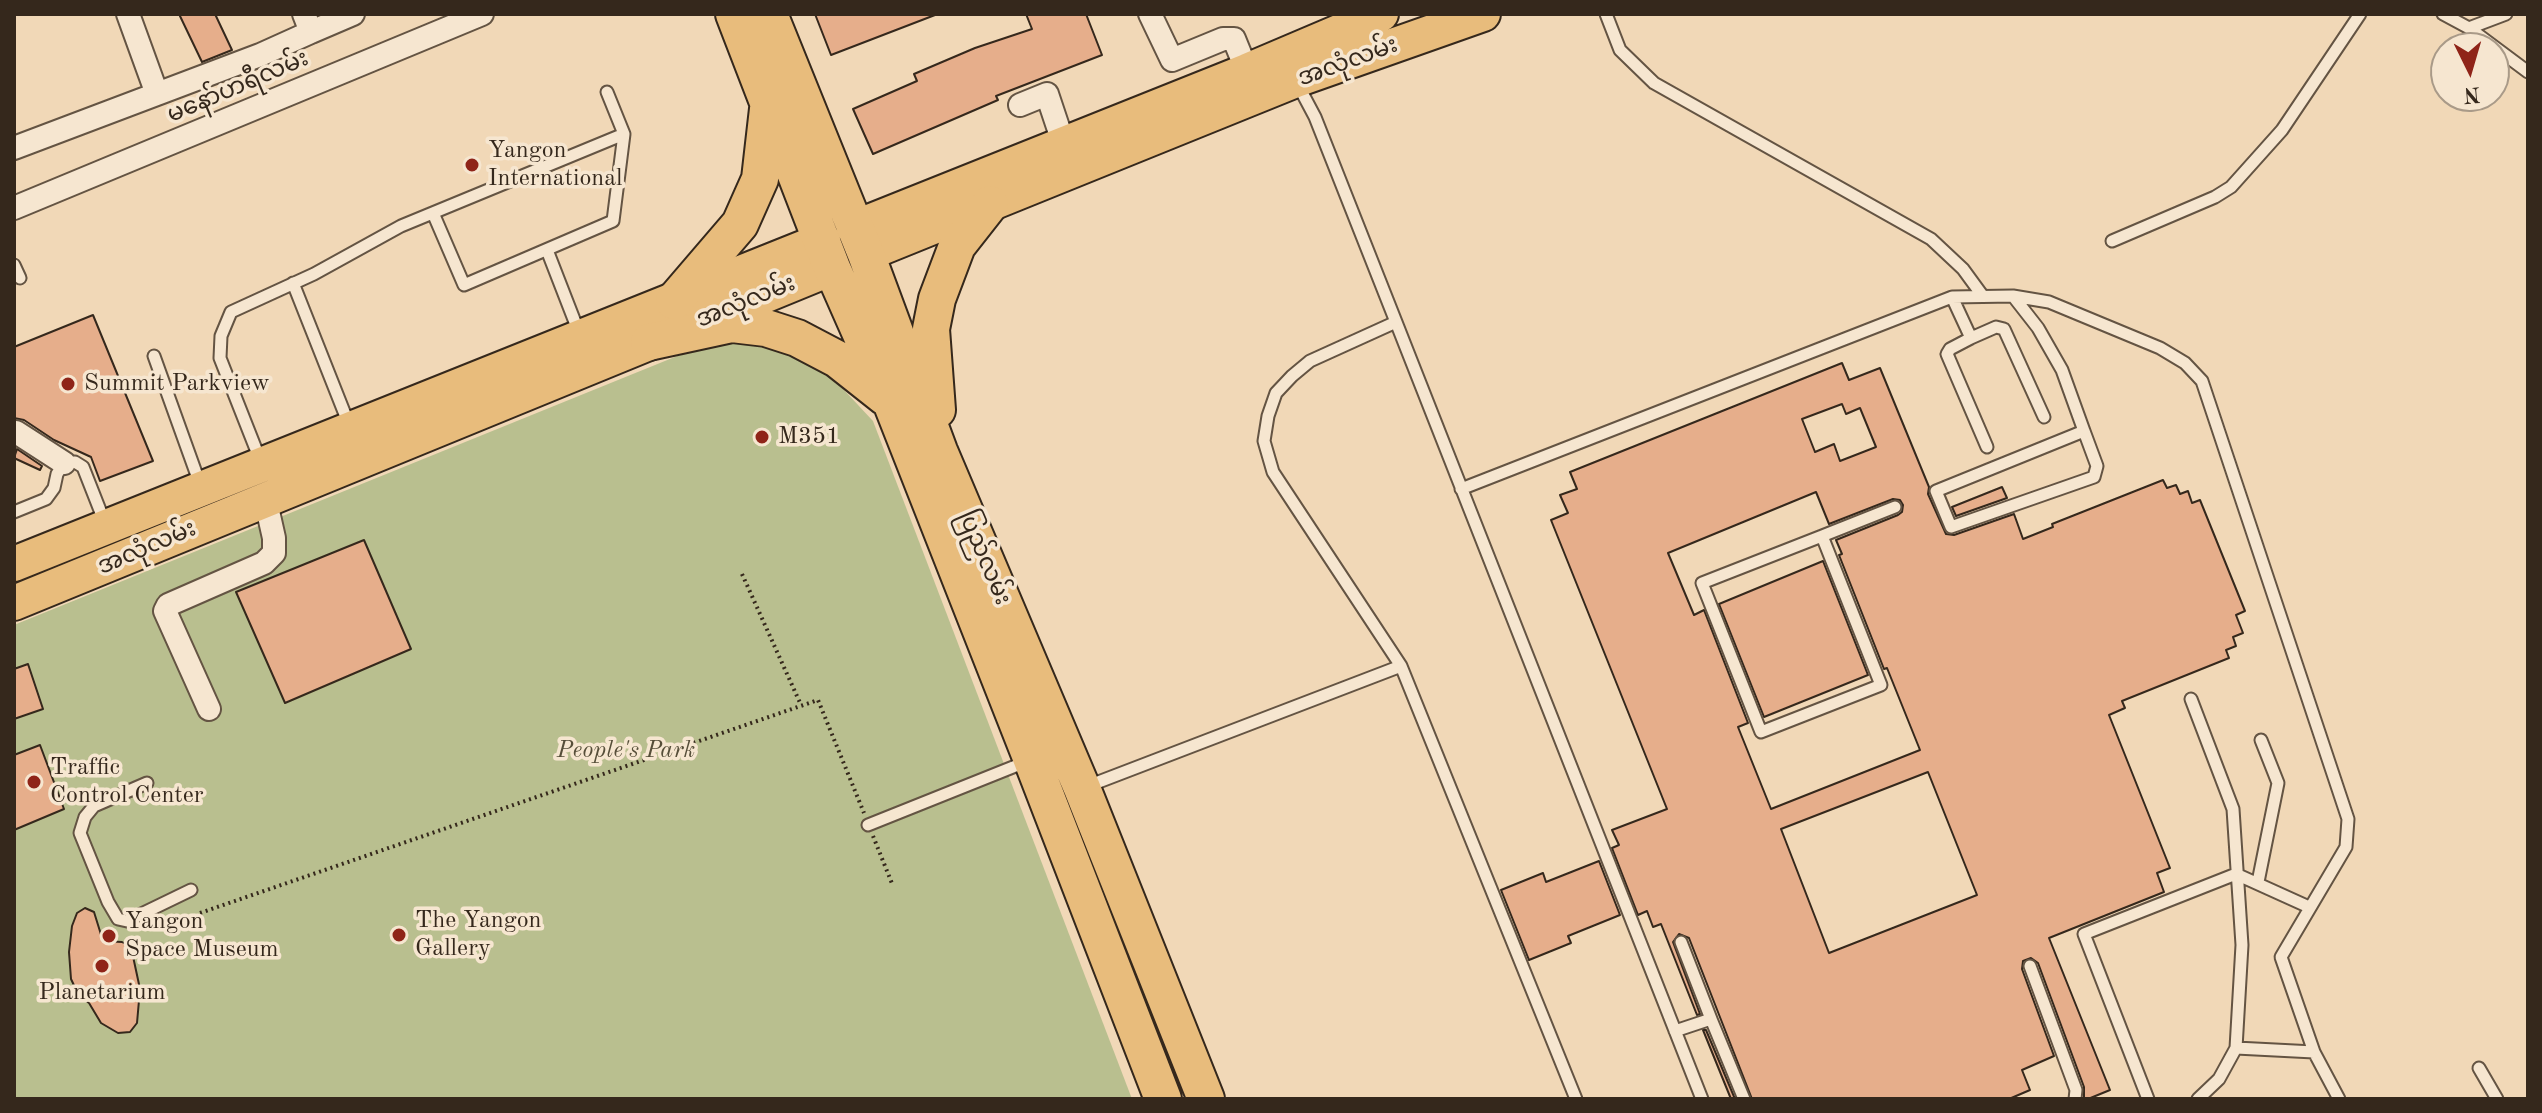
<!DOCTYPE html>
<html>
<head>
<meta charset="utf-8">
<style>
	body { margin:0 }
	#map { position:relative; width:2542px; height:1113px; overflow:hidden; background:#f1d8b7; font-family:"Old Standard TT",serif }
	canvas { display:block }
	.frame { position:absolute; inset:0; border:16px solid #35281c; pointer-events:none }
	.north { position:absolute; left:2430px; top:32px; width:80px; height:80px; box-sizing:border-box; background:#f6e6d0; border:2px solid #a99a88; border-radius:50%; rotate:175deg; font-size:22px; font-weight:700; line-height:32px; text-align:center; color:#35281c }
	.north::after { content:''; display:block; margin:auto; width:28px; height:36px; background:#8f2418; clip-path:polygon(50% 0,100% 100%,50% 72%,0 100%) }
</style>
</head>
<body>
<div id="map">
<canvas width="2542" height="1113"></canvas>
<div class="frame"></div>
<div class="north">N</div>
</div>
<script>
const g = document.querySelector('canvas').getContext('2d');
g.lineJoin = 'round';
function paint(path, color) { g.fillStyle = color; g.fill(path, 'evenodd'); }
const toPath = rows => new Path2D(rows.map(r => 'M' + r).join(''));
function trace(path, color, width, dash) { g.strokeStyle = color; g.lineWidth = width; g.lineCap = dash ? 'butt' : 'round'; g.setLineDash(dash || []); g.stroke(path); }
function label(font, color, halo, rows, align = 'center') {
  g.font = font + ' "Old Standard TT","Noto Sans Myanmar",serif'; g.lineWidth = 7; g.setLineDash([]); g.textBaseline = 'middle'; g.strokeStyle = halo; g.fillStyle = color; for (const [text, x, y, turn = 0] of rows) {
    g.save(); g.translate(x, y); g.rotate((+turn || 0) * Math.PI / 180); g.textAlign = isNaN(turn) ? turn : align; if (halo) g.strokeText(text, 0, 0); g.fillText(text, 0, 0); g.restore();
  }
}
paint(toPath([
	[729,335,815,359,873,421,1132,1099,14,1099,14,625]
]), '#b9bf8f');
const building = toPath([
	[179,14,215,14,232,50,202,62,179,14],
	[815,14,935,14,935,15,831,55,815,14],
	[1026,14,1086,14,1102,55,996,96,998,100,873,154,853,109,917,81,914,74,975,48,1032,29,1026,14],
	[93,315,153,461,100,481,91,457,54,440,24,420,14,418,14,347,93,315],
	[1842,363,1849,380,1880,368,1929,487,1928,494,1946,534,1954,535,2014,514,2023,539,2053,527,2052,524,2163,480,2167,488,2176,485,2180,494,2188,491,2192,503,2200,500,2245,611,2236,615,2243,633,2233,637,2236,646,2226,650,2229,658,2122,701,2125,708,2109,715,2170,868,2157,873,2164,892,2049,938,2110,1090,2088,1099,2084,1099,2084,1087,2038,963,2031,958,2023,961,2022,969,2054,1056,2022,1070,2030,1090,2009,1099,1752,1099,1689,938,1679,934,1673,942,1700,1014,1697,1015,1661,924,1653,927,1647,911,1638,915,1612,848,1619,845,1612,830,1667,809,1551,520,1568,513,1560,495,1577,489,1570,472,1842,363],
	[1842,404,1846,414,1860,408,1876,447,1840,461,1834,444,1815,452,1802,419,1842,404],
	[1816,492,1829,524,1893,499,1900,500,1903,505,1902,512,1898,515,1836,540,1842,554,1839,555,1884,669,1887,668,1920,750,1771,809,1738,727,1748,723,1704,610,1694,615,1668,553,1816,492],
	[1928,772,1977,895,1829,953,1781,829,1928,772],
	[17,449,42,466,40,470,14,458,17,449],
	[2002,487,2007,498,1956,516,1952,507,2002,487],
	[364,540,411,649,285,703,236,592,364,540],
	[1823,561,1868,675,1764,717,1719,604,1823,561],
	[28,664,43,709,14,719,14,669,28,664],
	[40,745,64,809,14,830,14,755,40,745],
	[1599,861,1620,915,1568,936,1571,943,1529,960,1501,890,1543,873,1546,882,1599,861],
	[85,908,94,912,103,941,122,942,131,947,140,989,137,1023,130,1032,118,1033,101,1023,89,1003,79,996,71,979,69,952,72,926,77,913,85,908],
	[1703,1030,1706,1030,1735,1099,1731,1099,1703,1030]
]);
paint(building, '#e6ae8b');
trace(building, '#35281c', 2);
const service = toPath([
	[1606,14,1620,50,1654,83,1931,239,1963,269,1982,295],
	[2443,14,2469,28,2528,72],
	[2469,28,2506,14],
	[1298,85,1315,117,1396,322,1702,1099],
	[433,213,464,285,613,221,624,134,607,92],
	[2112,241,2215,197,2231,187,2282,130,2360,14],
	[547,250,580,335],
	[14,265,20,278],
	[293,283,350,427],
	[2013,296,2038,328,2062,370,2084,431,1936,491,1951,527,2094,477,2097,466,2084,431],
	[1952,297,1971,338],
	[1396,322,1310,361,1292,376,1276,393,1268,416,1264,441,1273,472,1401,666,1576,1099],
	[154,356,200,484],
	[1987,447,1947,354,1950,349,1971,338,1996,327,2004,329,2044,417],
	[261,462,220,358,221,336,231,312,314,274,401,226,624,134],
	[1461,489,1952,297,2013,296,2049,302,2160,348,2185,363,2202,381,2348,819,2346,847,2281,957,2314,1052,2339,1099],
	[14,512,46,499,54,488,57,474,64,463,75,462,83,467,105,523],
	[1822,536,1881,685,1761,732,1702,583,1822,536],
	[1822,536,1895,507],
	[2191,699,2233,809,2242,945,2236,1048,2219,1079,2198,1099],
	[147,783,94,806,85,817,80,833,108,902,118,919,127,921,191,890],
	[1088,786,1401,666],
	[868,825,1028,761],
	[2258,882,2278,783,2261,740],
	[1681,942,1711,1019],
	[2030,966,2076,1090,2075,1099],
	[1675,1031,1711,1019,1744,1099],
	[2236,1048,2314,1052],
	[2479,1068,2497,1099],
	[2148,1099,2084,934,2236,874,2309,907]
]);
const minor = toPath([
	[128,14,157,94],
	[304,14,311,32,353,14],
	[1150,14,1172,60,1223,39,1234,39,1247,71],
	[1020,105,1047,94,1064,145],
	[14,148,260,55,311,32],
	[14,208,482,14],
	[16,432,64,463],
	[209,709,165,611,168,605,264,563,274,553,274,538,265,498]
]);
const primary = toPath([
	[854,228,1247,71,1381,14],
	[866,254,1296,80,1483,14],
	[14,564,823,240],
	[14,603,832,268]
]);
const trunk = toPath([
	[734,14,832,268,891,402,1032,760,1163,1099],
	[769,14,866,254,939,451,1082,788,1206,1099],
	[674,301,740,224,760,179,768,109],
	[649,342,732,324,766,328,797,338,837,359,885,397],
	[937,410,931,329,937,299,957,246,990,204]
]);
trace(service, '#645443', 15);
trace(minor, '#645443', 26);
trace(primary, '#35281c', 38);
trace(trunk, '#35281c', 40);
trace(toPath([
	[742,574,801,705],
	[873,836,893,886],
	[200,913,818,700,864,813]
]), '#35281c', 4, [2, 4]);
trace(service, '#f6e6d0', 11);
trace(minor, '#f6e6d0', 22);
trace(primary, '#e8bc7c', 34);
trace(trunk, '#e8bc7c', 36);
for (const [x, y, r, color] of [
	[472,165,8,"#8f2418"],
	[68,384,8,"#8f2418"],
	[762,437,8,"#8f2418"],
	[34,782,8,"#8f2418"],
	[399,935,8,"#8f2418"],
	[109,936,8,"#8f2418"],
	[102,966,8,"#8f2418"]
]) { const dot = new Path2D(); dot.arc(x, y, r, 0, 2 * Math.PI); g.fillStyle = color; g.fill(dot); trace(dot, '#f6e6d0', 3); }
label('24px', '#35281c', '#f6e6d0', [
	["အလုံလမ်း",1348,62,-20],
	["မနော်ဟရီလမ်း",238,87,-23],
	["အလုံလမ်း",746,302,-22],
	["အလုံလမ်း",147,548,-23],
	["ပြည်လမ်း",984,558,67]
]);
label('24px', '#35281c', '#f6e6d0', [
	["Yangon",488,151],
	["International",488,179],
	["Summit Parkview",84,384],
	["M351",778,437],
	["Traffic",50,768],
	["Control Center",50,796],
	["The Yangon",415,921],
	["Gallery",415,949],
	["Yangon",125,922],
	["Space Museum",125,950],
	["Planetarium",102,993,"center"]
], 'left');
label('italic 24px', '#564e39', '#f6e6d0', [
	["People's Park",626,751]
]);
</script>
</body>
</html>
